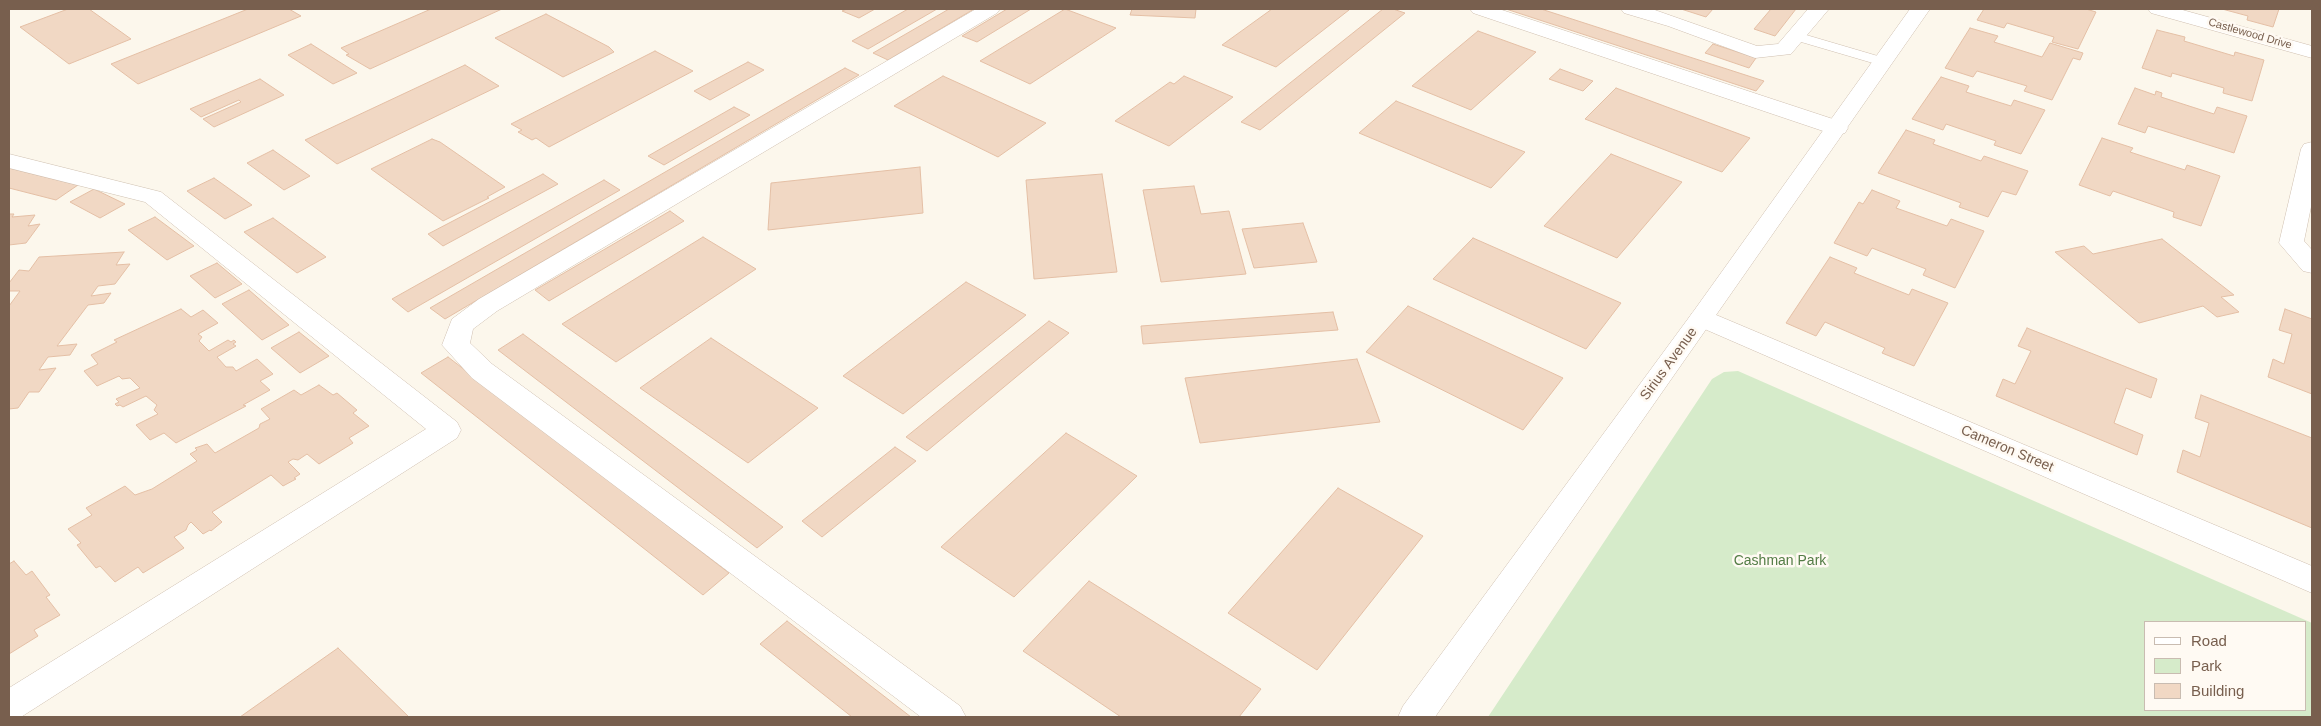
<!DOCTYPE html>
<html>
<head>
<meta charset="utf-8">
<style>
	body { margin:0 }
	#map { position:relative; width:2321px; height:726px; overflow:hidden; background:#fcf7ec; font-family:Helvetica,sans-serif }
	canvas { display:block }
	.frame { position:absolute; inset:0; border:10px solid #785f4e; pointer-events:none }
	.legend { position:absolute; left:2144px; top:621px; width:162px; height:90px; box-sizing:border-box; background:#fffaf3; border:1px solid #c9bcb1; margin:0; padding:6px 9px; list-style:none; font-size:15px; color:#785f4e }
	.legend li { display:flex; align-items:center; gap:10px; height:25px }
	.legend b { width:25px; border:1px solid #c9bcb1 }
</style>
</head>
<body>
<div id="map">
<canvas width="2321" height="726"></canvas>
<div class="frame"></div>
<ul class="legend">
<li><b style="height:6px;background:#fff"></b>Road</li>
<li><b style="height:14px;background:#d6ebca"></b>Park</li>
<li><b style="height:14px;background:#f1d8c4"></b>Building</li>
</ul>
</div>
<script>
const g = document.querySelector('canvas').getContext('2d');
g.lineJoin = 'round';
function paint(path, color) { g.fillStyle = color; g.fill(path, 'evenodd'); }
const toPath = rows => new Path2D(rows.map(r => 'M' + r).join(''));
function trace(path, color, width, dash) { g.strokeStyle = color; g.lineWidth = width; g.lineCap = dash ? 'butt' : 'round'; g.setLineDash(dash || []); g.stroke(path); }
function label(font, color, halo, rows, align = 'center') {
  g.font = font + ' Helvetica,sans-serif'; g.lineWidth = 5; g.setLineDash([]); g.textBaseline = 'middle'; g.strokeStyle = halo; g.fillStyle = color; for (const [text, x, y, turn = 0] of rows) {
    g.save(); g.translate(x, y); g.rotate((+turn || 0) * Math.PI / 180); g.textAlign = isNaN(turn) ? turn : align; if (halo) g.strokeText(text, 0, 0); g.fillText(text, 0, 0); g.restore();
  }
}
paint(toPath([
	[1738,371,2312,623,2312,717,1488,717,1712,379,1724,372],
	[2145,622,2305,622,2305,710,2145,710]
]), '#d6ebca');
const building = toPath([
	[68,9,89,9,131,39,69,64,20,27,68,9],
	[248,9,289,9,301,16,138,84,111,64,248,9],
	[431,9,502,9,370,69,346,55,349,54,341,48,431,9],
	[847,9,875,9,859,18,842,11,847,9],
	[908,9,937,9,868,49,852,41,908,9],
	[949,9,974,9,888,60,873,53,949,9],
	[1007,9,1031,9,977,42,962,36,1007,9],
	[1065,9,1116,28,1030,84,980,61,1065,9],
	[1132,9,1196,9,1195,18,1130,15,1132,9],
	[1272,9,1345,9,1349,10,1276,67,1222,45,1272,9],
	[1383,9,1393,9,1405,13,1260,130,1241,122,1383,9],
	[1506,9,1541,9,1764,81,1756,91,1506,9],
	[1681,9,1713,9,1706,17,1681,9],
	[1771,9,1796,9,1775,36,1754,29,1771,9],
	[1984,9,2086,9,2096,12,2078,49,2052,42,2054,37,2007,23,2004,28,1977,20,1984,9],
	[2222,9,2279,9,2273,27,2247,20,2248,16,2222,9],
	[546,14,609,47,614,52,563,77,495,38,546,14],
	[1970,28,1998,36,1994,42,2042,57,2050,43,2083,53,2080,60,2073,58,2052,100,2024,91,2027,86,1977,71,1973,77,1945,68,1970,28],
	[2157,30,2185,37,2184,41,2234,56,2235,52,2264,60,2252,101,2223,93,2224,88,2172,73,2171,77,2142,68,2157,30],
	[1478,31,1536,52,1471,110,1412,86,1478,31],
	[311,44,357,73,333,84,288,55,311,44],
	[1713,44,1756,58,1749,68,1705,53,1713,44],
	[655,51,693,71,549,147,536,138,532,140,518,132,522,130,511,124,655,51],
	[748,62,764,70,710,100,694,91,748,62],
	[465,65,499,86,337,164,305,140,465,65],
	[845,68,859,75,445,319,430,308,845,68],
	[1560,69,1593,81,1583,91,1549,79,1560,69],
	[943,76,1046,123,998,157,894,106,943,76],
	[1184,76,1233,97,1169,146,1115,121,1170,82,1174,84,1184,76],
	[1941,77,1969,86,1966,92,2011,106,2014,100,2045,110,2021,154,1994,145,1996,141,1946,124,1943,130,1912,119,1941,77],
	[260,79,284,95,214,127,203,119,241,102,239,100,201,117,190,109,260,79],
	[1616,88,1750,138,1722,172,1585,119,1616,88],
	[2135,88,2155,95,2156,91,2162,93,2161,97,2214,114,2217,107,2247,116,2234,153,2148,126,2145,133,2118,124,2135,88],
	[1396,101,1525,152,1491,188,1359,133,1396,101],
	[734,107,750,115,664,165,648,156,734,107],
	[1906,130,1935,140,1933,144,1981,161,1984,156,2028,171,2016,195,2002,191,1988,217,1959,207,1961,203,1878,173,1906,130],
	[2102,138,2133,148,2130,152,2185,170,2187,165,2220,176,2201,226,2173,217,2174,212,2113,191,2110,196,2079,185,2102,138],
	[432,139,440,142,505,187,487,197,489,198,443,221,371,169,432,139],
	[273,150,310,176,284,190,247,163,273,150],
	[1611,154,1682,182,1617,258,1544,226,1611,154],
	[920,167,923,213,768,230,771,183,920,167],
	[9,168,78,185,56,200,9,188,9,168],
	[543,174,558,184,443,246,428,234,543,174],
	[1102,174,1117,272,1034,279,1026,180,1102,174],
	[214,178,252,205,225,219,187,191,214,178],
	[604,180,620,190,408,312,392,299,604,180],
	[1194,186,1201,214,1229,211,1246,274,1161,282,1143,190,1194,186],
	[94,189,125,204,100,218,70,202,94,189],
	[1872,190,1900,201,1896,208,1947,226,1951,219,1984,231,1955,288,1923,275,1926,269,1872,248,1867,256,1834,243,1859,202,1863,204,1872,190],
	[670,211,684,221,549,301,535,290,670,211],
	[9,214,14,214,12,217,35,215,28,226,40,224,26,243,9,245,9,214],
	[155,217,194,246,167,260,128,230,155,217],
	[273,218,326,257,297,273,244,232,273,218],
	[1303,223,1317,262,1254,268,1242,229,1303,223],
	[703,237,756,269,616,362,562,324,703,237],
	[1473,238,1621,303,1586,349,1433,279,1473,238],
	[2162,239,2234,295,2221,297,2239,312,2217,317,2203,306,2139,323,2055,252,2084,246,2093,254,2162,239],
	[124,252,116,265,130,264,115,284,98,286,91,296,111,293,104,303,88,305,57,346,77,344,70,355,48,357,39,370,56,368,39,392,29,392,18,408,9,409,9,306,20,291,9,291,9,283,19,270,29,271,39,257,124,252],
	[1830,257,1857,268,1854,273,1909,295,1912,289,1948,303,1914,366,1882,353,1885,348,1825,322,1816,336,1786,323,1830,257],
	[217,263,242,284,215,298,190,276,217,263],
	[966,282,1026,315,903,414,843,376,966,282],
	[249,290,289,325,262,340,222,304,249,290],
	[1408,306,1563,378,1523,430,1366,352,1408,306],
	[181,309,191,317,203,310,218,323,198,334,202,337,199,341,209,351,228,340,231,342,234,340,236,342,233,344,236,346,217,357,226,367,233,367,236,371,257,359,273,374,260,381,270,390,243,405,246,406,176,443,164,433,150,440,136,425,158,414,154,410,157,405,146,396,123,407,120,405,117,406,115,404,119,402,116,399,140,388,130,378,122,379,119,376,97,386,84,371,98,364,91,355,117,342,114,340,181,309],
	[2285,309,2312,319,2312,394,2268,377,2273,359,2284,364,2292,334,2279,330,2285,309],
	[1333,312,1338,330,1143,344,1141,326,1333,312],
	[1049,321,1069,333,927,451,906,437,1049,321],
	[2027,328,2157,379,2151,398,2126,388,2114,423,2143,435,2137,455,1996,396,2003,379,2015,384,2031,351,2018,346,2027,328],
	[299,332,329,356,300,373,271,348,299,332],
	[523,334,783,527,757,548,498,350,523,334],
	[711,338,818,408,748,463,640,388,711,338],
	[448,357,729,573,703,595,421,373,448,357],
	[1357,359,1380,422,1200,443,1185,378,1357,359],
	[319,385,333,395,337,393,357,410,353,413,369,426,349,438,353,443,319,464,307,454,298,460,293,459,288,462,300,474,294,478,296,479,283,486,271,475,212,512,222,522,211,531,210,530,203,534,191,522,188,525,186,530,174,537,184,548,143,573,138,567,115,582,100,566,96,568,77,545,81,543,68,529,92,515,86,508,125,486,135,495,152,489,197,461,190,454,197,450,195,448,207,444,215,453,259,428,260,424,270,419,261,409,294,390,301,395,319,385],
	[2201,395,2312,438,2312,528,2177,472,2183,450,2200,457,2209,423,2195,418,2201,395],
	[1066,433,1137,476,1014,597,941,547,1066,433],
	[895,447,916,461,822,537,802,521,895,447],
	[1338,488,1423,536,1317,670,1228,613,1338,488],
	[14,561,26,575,32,571,50,595,46,597,60,615,34,630,38,636,9,654,9,564,14,561],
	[1089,581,1261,689,1239,717,1121,717,1023,651,1089,581],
	[787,621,911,717,852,717,760,644,787,621],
	[338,648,409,717,240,717,338,648]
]);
paint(building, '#f1d8c4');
trace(building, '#e4bfa5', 1);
const service = toPath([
	[1796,32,1888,59,1890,62,1883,66,1791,39,1789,36,1791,33,1796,32]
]);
const minor = toPath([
	[976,9,1000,9,997,13,497,311,473,329,470,343,492,364,960,706,966,717,921,717,472,378,442,345,452,319,479,299,976,9],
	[1470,9,1499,9,1845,123,1848,128,1845,133,1837,135,1829,133,1473,13,1470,9],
	[1621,9,1652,9,1757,46,1778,44,1808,9,1829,9,1791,54,1755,58,1668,26,1624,13,1621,9],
	[2148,9,2179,9,2312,46,2312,58,2151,13,2148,9],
	[2312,142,2312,202,2304,241,2312,250,2312,273,2303,271,2279,243,2301,149,2304,144,2312,142],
	[9,154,161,192,457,422,461,430,457,438,21,717,9,717,9,688,426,429,145,202,9,168,9,154],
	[1702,309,2312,566,2312,593,1693,324,1689,318,1693,312,1702,309]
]);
const tertiary = toPath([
	[1910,9,1930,9,1435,717,1398,717,1403,706,1693,312,1910,9]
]);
trace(service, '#cfbfb0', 1);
trace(minor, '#cfbfb0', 1);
trace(tertiary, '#cfbfb0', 1);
paint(service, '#fff');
paint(minor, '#fff');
paint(tertiary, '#fff');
label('11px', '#785f4e', '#fffaf3', [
	["Castlewood Drive",2250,34,16]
]);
label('14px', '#785f4e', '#fffaf3', [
	["Sirius Avenue",1669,364,-54],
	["Cameron Street",2007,449,23]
]);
label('14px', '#547d46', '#fffaf3', [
	["Cashman Park",1780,561]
]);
</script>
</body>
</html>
